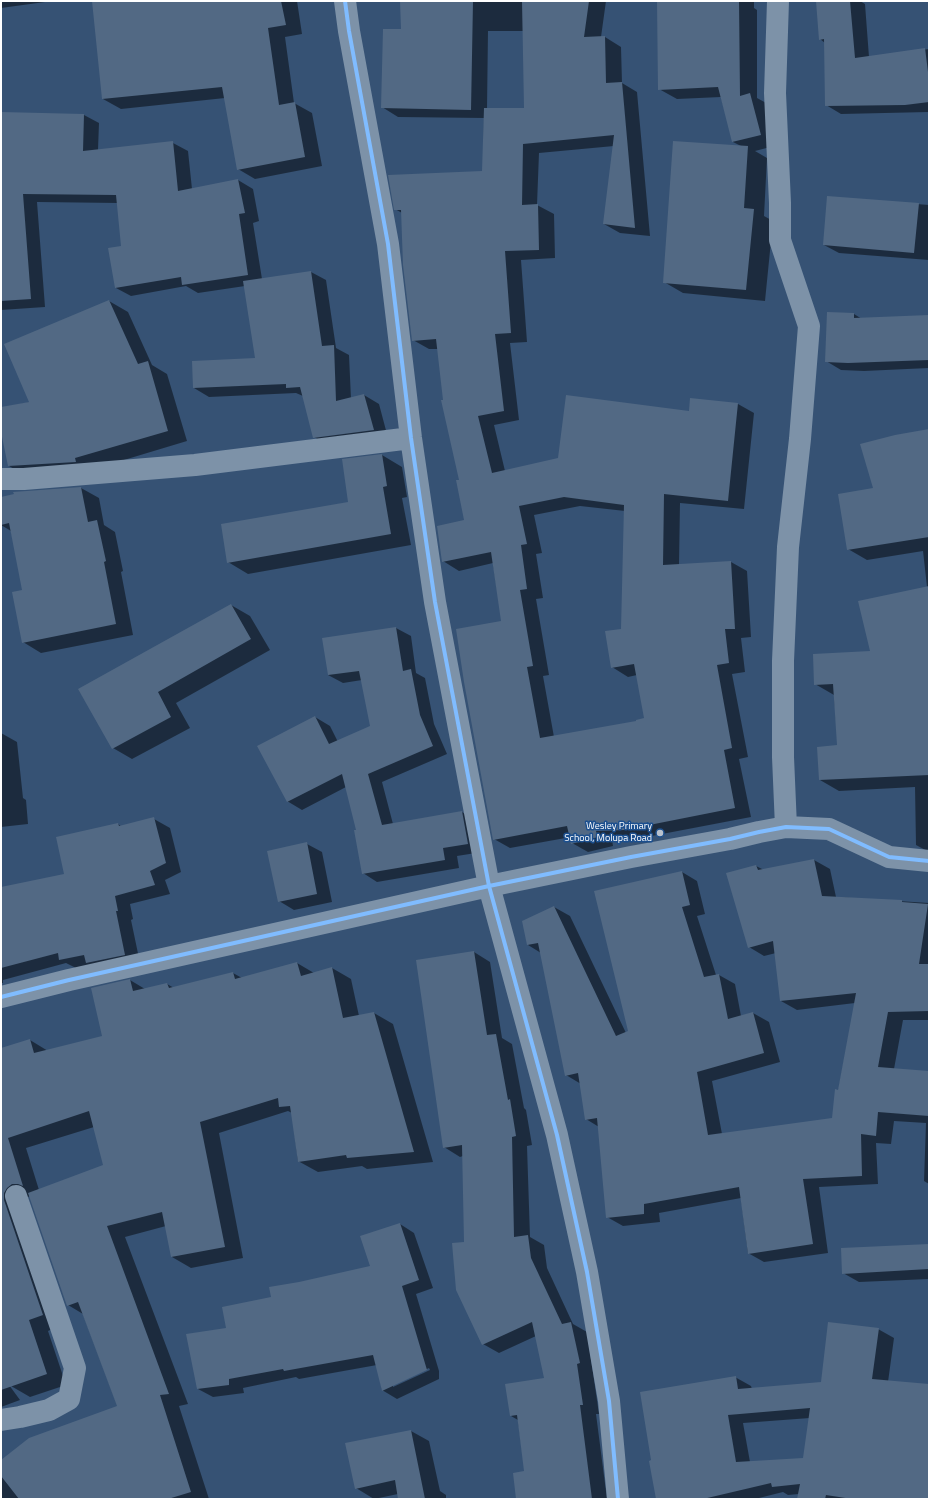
<!DOCTYPE html>
<html>
<head>
<meta charset="utf-8">
<style>
	body { margin:0 }
	#map { position:relative; width:930px; height:1500px; overflow:hidden; background:#365274; font-family:"Titillium Web",sans-serif }
	canvas { display:block }
	.frame { position:absolute; inset:0; border:2px solid #fff; pointer-events:none }
</style>
</head>
<body>
<div id="map">
<canvas width="930" height="1500"></canvas>
<div class="frame"></div>
</div>
<script>
const g = document.querySelector('canvas').getContext('2d');
g.lineJoin = 'round';
function paint(path, color) { g.fillStyle = color; g.fill(path, 'evenodd'); }
const toPath = rows => new Path2D(rows.map(r => 'M' + r).join(''));
function trace(path, color, width, dash) { g.strokeStyle = color; g.lineWidth = width; g.lineCap = dash ? 'butt' : 'round'; g.setLineDash(dash || []); g.stroke(path); }
function label(font, color, halo, rows, align = 'center') {
  g.font = font + ' "Titillium Web",sans-serif'; g.lineWidth = 3; g.setLineDash([]); g.textBaseline = 'middle'; g.strokeStyle = halo; g.fillStyle = color; for (const [text, x, y, turn = 0] of rows) {
    g.save(); g.translate(x, y); g.rotate((+turn || 0) * Math.PI / 180); g.textAlign = isNaN(turn) ? turn : align; if (halo) g.strokeText(text, 0, 0); g.fillText(text, 0, 0); g.restore();
  }
}
paint(toPath([
	[1,1,45,1,45,2,1,8],
	[93,1,297,1,302,34,285,37,294,103,312,113,322,166,255,179,238,169,225,98,121,109,103,99],
	[401,1,606,1,601,37,605,37,621,47,622,83,637,92,650,236,620,233,604,224,614,146,539,153,537,205,554,214,555,258,521,260,527,342,510,343,519,420,494,425,505,471,559,459,690,412,738,404,754,413,744,509,680,503,679,565,731,562,747,571,751,637,741,638,745,672,732,674,748,757,739,759,751,817,641,838,612,840,613,846,588,852,572,843,571,837,510,848,494,839,502,622,493,563,459,571,443,561,465,521,460,480,444,401,438,349,429,349,413,340,402,213,395,209,483,172,484,118,398,117,382,107,402,30],
	[488,31,524,31,525,109,487,109],
	[580,506,625,511,622,630,612,667,628,677,637,675,646,719,637,722,554,737,543,676,549,675,536,599,543,598,536,554,542,553,534,515],
	[658,1,754,1,754,8,757,10,757,98,768,104,778,145,755,151,767,158,764,216,773,221,765,301,683,293,664,282,741,146,733,142,721,97,677,99,659,89],
	[817,1,860,1,865,4,869,57,929,49,929,112,841,114,826,105,825,43,820,39],
	[1,113,84,115,99,123,98,150,173,143,188,151,192,189,238,180,253,189,259,221,253,223,262,279,311,272,326,280,336,348,349,355,351,399,364,395,379,404,388,438,329,446,314,437,303,396,296,393,209,397,194,388,256,359,245,286,198,293,186,286,131,296,116,288,122,246,118,203,37,202,45,307,1,310],
	[828,197,929,205,929,260,839,253,824,245],
	[109,301,128,312,152,365,167,374,187,441,94,469,28,477,9,466,1,427,1,408,31,402],
	[828,313,854,314,862,319,929,316,929,368,864,371,841,370,826,361],
	[929,430,929,852,916,845,915,787,839,791,820,780,838,746,834,695,815,684,871,652,927,587,923,551,867,560,848,549,875,489],
	[382,455,402,467,407,497,402,498,411,545,248,574,228,562,349,503],
	[81,488,99,498,104,525,115,532,123,571,121,572,133,635,41,653,23,642,24,590,11,531,1,525,1,498],
	[231,605,250,616,270,650,176,703,190,728,132,759,113,748,79,690],
	[396,628,411,636,416,673,425,678,434,724,447,754,382,782,393,824,462,812,476,821,482,852,457,856,459,868,377,882,363,873,358,830,346,787,302,810,287,801,315,717,330,726,338,742,371,727,362,680,343,683,328,675],
	[1,733,17,742,23,798,26,800,28,824,1,827],
	[154,819,170,828,181,872,165,880,170,894,130,904,133,919,131,920,140,963,76,968,66,963,3,980,3,983,1,983,1,888,65,875,118,824,122,827],
	[307,844,322,852,332,902,294,910,279,901],
	[814,860,830,869,836,897,929,903,929,1020,903,1020,894,1069,929,1072,929,1184,924,1181,926,1123,894,1121,891,1144,876,1143,878,1184,819,1187,828,1253,764,1262,748,1253,741,1198,659,1213,660,1222,623,1226,607,1217,599,1127,586,1119,581,1084,566,1075,541,953,528,945,554,907,570,916,626,1033,629,1032,682,872,697,881,705,914,697,916,716,975,719,975,735,984,741,1016,753,1013,769,1022,780,1062,712,1081,722,1134,833,1119,855,1003,797,1010,781,1001,776,953,764,956,749,947,727,874,756,866,764,870],
	[474,952,490,962,502,1038,512,1044,524,1108,526,1110,532,1145,527,1146,530,1237,544,1245,547,1268,573,1324,587,1332,599,1414,596,1414,607,1499,517,1499,525,1472,518,1420,511,1416,545,1379,536,1336,499,1353,483,1344,465,1243,463,1156,460,1157,444,1147],
	[297,963,314,973,332,968,351,979,359,1016,374,1013,393,1024,433,1162,367,1169,362,1166,318,1172,298,1161,292,1113,288,1111,219,1133,243,1258,191,1268,172,1257,166,1226,125,1237,188,1404,179,1406,209,1499,1,1499,1,1461,118,1407,83,1314,68,1305,30,1196,26,1198,62,1325,48,1331,66,1385,30,1397,11,1386,1,1360,1,1049,30,1040,48,1051,103,1037,130,980,145,989,167,984,174,988,233,973,242,978],
	[94,1127,104,1166,39,1190,26,1148],
	[400,1224,414,1233,433,1288,416,1294,439,1371,439,1379,397,1399,382,1390,377,1365,299,1379,296,1377,243,1388,244,1393,213,1397,198,1389,227,1328,273,1298,299,1283,371,1267],
	[429,1368,430,1370,393,1387,393,1385],
	[929,1245,929,1279,859,1282,843,1273],
	[878,1329,894,1338,888,1382,929,1385,929,1499,799,1499,799,1494,788,1495,783,1492,755,1499,657,1499,735,1377,751,1386,752,1389,822,1383],
	[810,1418,804,1459,750,1462,743,1423],
	[1,1374,20,1400,1,1407],
	[411,1431,429,1441,440,1491,446,1495,446,1499,399,1499,398,1494,374,1499,356,1488]
]), '#0007');
paint(toPath([
	[92,1,281,1,286,25,268,28,279,105,295,102,305,157,237,170,222,87,102,99],
	[400,1,473,1,471,110,381,108,383,29,401,29],
	[522,1,589,1,584,37,605,36,606,83,622,82,635,228,603,224,614,135,523,144,522,205,538,204,539,250,505,251,511,333,495,334,504,411,478,416,492,473,558,458,566,395,689,411,690,398,738,403,728,501,664,494,663,565,731,561,735,629,725,629,729,663,717,665,732,748,724,750,735,808,624,830,596,831,598,837,571,844,567,826,493,840,464,682,456,629,501,621,491,552,442,562,437,526,464,520,456,480,459,480,441,400,443,400,436,339,412,341,403,265,401,210,394,210,388,175,482,171,484,108,524,108],
	[564,497,624,505,621,629,605,631,611,668,634,664,644,718,636,720,636,721,540,738,527,667,533,666,520,590,527,589,521,545,527,544,519,506],
	[657,1,739,1,740,96,750,93,761,135,732,142,718,87,658,90],
	[816,1,850,1,855,58,925,48,929,80,929,102,905,105,825,106,824,39,819,40],
	[1,112,84,114,83,151,173,141,178,191,238,179,245,213,239,214,248,275,182,285,181,277,115,288,108,248,121,246,116,195,23,194,31,299,1,301],
	[673,141,748,146,744,208,754,209,746,290,663,283],
	[827,196,919,203,914,253,823,245],
	[311,271,322,346,334,345,336,401,364,394,374,430,313,438,300,387,286,388,286,384,193,388,192,361,255,358,243,281],
	[109,300,138,364,148,361,168,431,75,458,76,462,8,466,1,432,1,407,29,402,4,344],
	[827,312,854,313,854,318,929,315,929,360,848,363,825,362],
	[929,429,929,537,847,550,838,494,873,488,860,444,895,435],
	[382,454,387,486,383,487,391,534,227,563,221,524,348,502,342,459],
	[81,487,88,522,97,520,106,561,104,562,116,624,22,643,12,592,22,590,9,523,1,525,1,497,14,494,13,492],
	[929,586,929,775,819,780,817,747,837,745,833,684,814,685,813,654,870,651,858,601],
	[231,604,251,639,158,692,171,717,112,749,78,689],
	[396,627,403,671,411,669,420,715,433,746,368,774,382,825,462,811,468,844,443,848,445,860,362,874,354,830,356,830,342,774,287,802,257,746,315,716,329,744,370,726,359,671,328,675,322,638],
	[154,817,166,863,150,871,155,885,115,896,118,911,116,911,125,955,86,963,84,955,59,960,58,953,1,968,1,887,64,874,56,837,118,823,119,826],
	[307,842,317,894,278,902,267,851],
	[814,859,822,896,902,900,902,902,928,904,919,964,929,964,929,1011,888,1012,878,1067,929,1071,929,1116,878,1112,876,1136,861,1134,862,1176,803,1179,813,1244,748,1254,739,1187,644,1204,644,1214,606,1218,597,1118,585,1120,578,1073,565,1076,538,943,527,945,522,921,554,906,616,1036,628,1031,594,891,682,871,690,905,682,907,704,977,719,974,728,1019,753,1012,764,1053,697,1072,708,1135,832,1118,835,1089,838,1090,856,993,780,1001,773,941,748,948,726,873,756,865,758,870],
	[474,951,487,1035,496,1034,508,1100,510,1099,516,1136,512,1137,514,1237,528,1235,531,1258,562,1324,571,1322,580,1363,577,1364,583,1405,580,1405,592,1499,516,1499,513,1473,524,1471,517,1415,510,1416,505,1384,544,1378,532,1322,482,1345,456,1290,452,1243,464,1242,462,1145,443,1148,416,960],
	[297,962,301,976,332,967,343,1018,374,1012,414,1152,347,1158,346,1155,298,1162,290,1106,279,1107,278,1098,200,1122,225,1247,171,1257,162,1212,107,1226,169,1394,160,1395,191,1492,168,1499,19,1499,1,1476,1,1460,29,1438,117,1406,78,1302,67,1306,28,1193,103,1165,89,1111,8,1138,23,1186,18,1184,12,1184,7,1188,4,1193,4,1200,43,1315,29,1320,47,1374,1,1390,1,1048,30,1039,34,1053,102,1036,91,988,130,979,133,991,167,983,169,988,233,972,235,979],
	[400,1223,419,1280,402,1286,427,1370,382,1391,373,1355,284,1371,283,1369,229,1379,229,1385,197,1389,186,1334,226,1328,222,1307,271,1297,269,1287,299,1282,370,1266,360,1236],
	[929,1244,929,1269,842,1274,841,1248],
	[828,1322,879,1328,872,1379,929,1384,929,1499,852,1499,826,1495,825,1499,797,1499,800,1484,772,1487,771,1483,703,1499,656,1499,649,1461,651,1460,640,1392,736,1376,738,1389,821,1382],
	[810,1408,803,1458,736,1462,728,1415],
	[411,1430,425,1499,398,1499,395,1480,355,1489,345,1443]
]), '#526984');
trace(toPath([
	[345,1,349,31,388,244,411,438,435,602,489,886,557,1135,587,1272,609,1401,618,1499],
	[778,1,775,93,780,203,780,240,809,326,800,439,788,547,783,661,783,757,786,827],
	[1,479,24,479,195,465,411,438],
	[1,997,69,980,489,886,631,857,730,839,759,832,786,827,829,829,889,857,929,861],
	[1,1420,20,1417,49,1410,69,1399,75,1368,16,1196]
]), '#7d92a8', 22);
trace(toPath([
	[345,1,349,31,388,244,411,438,435,602,489,886,557,1135,587,1272,609,1401,618,1499],
	[1,997,69,980,489,886,631,857,730,839,759,832,786,827,829,829,889,857,929,861]
]), '#80bcff', 4);
for (const [x, y, r, color] of [
	[660,833,4,"#b9c2ce"]
]) { const dot = new Path2D(); dot.arc(x, y, r, 0, 2 * Math.PI); g.fillStyle = color; g.fill(dot); trace(dot, '#1b4f8f', 1.5); }
label('10px', '#fff', '#1b4f8f', [
	["Wesley Primary",652,827],
	["School, Molupa Road",652,839]
], 'right');
</script>
</body>
</html>
